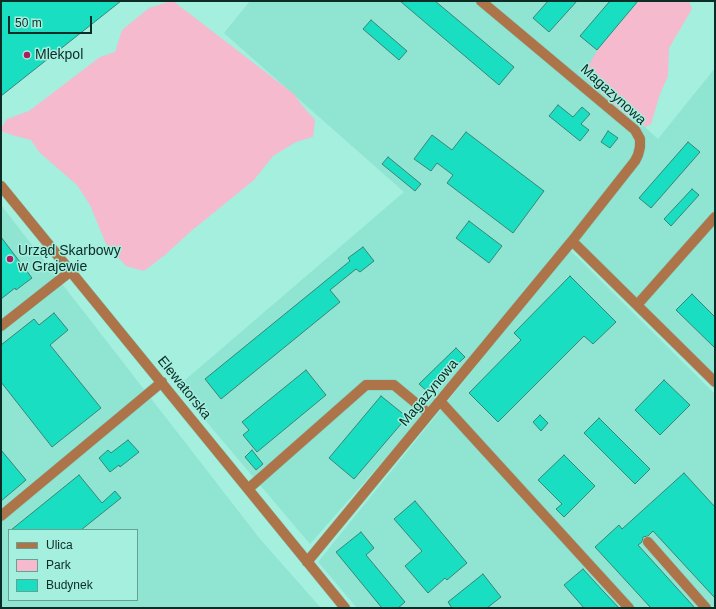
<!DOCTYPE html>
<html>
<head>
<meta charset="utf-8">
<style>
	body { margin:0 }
	#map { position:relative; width:716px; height:609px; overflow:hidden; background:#a4efde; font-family:Arial,sans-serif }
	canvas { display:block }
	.frame { position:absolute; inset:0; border:2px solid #0c2c26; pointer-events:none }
	.legend { position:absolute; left:8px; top:529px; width:130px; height:72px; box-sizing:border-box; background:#a4efde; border:1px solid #67a194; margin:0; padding:5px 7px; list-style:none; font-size:12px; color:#0c2c26 }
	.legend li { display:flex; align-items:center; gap:8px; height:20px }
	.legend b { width:20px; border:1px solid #67a194 }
	.scale { position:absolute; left:8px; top:16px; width:84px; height:18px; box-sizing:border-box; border:2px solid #0c2c26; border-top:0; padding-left:5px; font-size:12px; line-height:14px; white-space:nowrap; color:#0c2c26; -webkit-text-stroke:3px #a4efde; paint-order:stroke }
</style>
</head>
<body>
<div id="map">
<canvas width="716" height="609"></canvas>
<div class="frame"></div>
<ul class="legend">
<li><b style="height:5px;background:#ac7448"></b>Ulica</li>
<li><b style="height:11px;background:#f5bacd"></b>Park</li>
<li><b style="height:11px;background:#1adec1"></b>Budynek</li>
</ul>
<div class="scale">50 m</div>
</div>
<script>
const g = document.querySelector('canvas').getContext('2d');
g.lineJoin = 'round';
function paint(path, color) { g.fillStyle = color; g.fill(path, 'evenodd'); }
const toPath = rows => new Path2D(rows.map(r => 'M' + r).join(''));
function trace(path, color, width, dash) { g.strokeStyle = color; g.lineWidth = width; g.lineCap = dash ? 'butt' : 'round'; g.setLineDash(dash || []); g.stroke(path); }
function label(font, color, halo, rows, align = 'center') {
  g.font = font + ' Arial,sans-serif'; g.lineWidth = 3; g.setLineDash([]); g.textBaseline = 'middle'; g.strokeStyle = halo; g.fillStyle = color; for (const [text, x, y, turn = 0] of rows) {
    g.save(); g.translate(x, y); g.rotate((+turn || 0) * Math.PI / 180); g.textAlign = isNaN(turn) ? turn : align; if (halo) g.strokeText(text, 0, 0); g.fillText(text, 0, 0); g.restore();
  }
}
paint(toPath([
	[250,1,639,1,597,51,588,80,615,105,633,120,645,127,658,139,715,68,715,375,577,241,310,544,177,387,404,192,224,33],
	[1,205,260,539,321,608,1,608],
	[9,530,137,530,137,600,9,600],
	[571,251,715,394,715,608,357,608,318,562,547,278]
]), '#8fe5d2');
paint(toPath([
	[171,1,173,1,294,94,301,104,315,120,313,137,296,142,273,156,254,180,190,232,165,255,144,271,126,266,106,244,90,205,77,185,39,152,31,140,15,136,1,131,1,128,7,119,29,111,100,57,115,52,122,30,149,8],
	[639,1,689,1,692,9,669,48,668,76,660,94,651,124,645,127,633,120,615,105,588,80,585,71,597,51]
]), '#f5bacd');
const building = toPath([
	[1,1,121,1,1,96,1,1],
	[400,1,435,1,514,67,499,85,400,1],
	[548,1,577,1,549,32,533,18,548,1],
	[610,1,638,1,597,50,580,36,610,1],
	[371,20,407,51,399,60,363,29,371,20],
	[558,105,573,117,582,107,590,114,581,124,589,130,580,141,549,116,558,105],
	[608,131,618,138,610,148,601,142,608,131],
	[466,132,544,191,513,233,447,183,453,175,437,163,431,171,414,159,432,135,452,150,466,132],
	[688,142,700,152,651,208,639,198,688,142],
	[388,157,421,184,415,191,382,164,388,157],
	[692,189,699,195,671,226,664,219,692,189],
	[469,221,502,246,489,263,456,238,469,221],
	[1,237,32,278,16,290,15,288,1,299,1,237],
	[363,247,374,261,360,272,356,269,330,290,340,302,221,399,205,379,350,261,348,258,363,247],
	[570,276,616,322,593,344,584,336,498,422,469,393,521,340,514,333,570,276],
	[692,294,715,317,715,348,676,310,692,294],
	[54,313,68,330,50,345,101,408,52,447,1,382,1,345,34,319,39,325,54,313],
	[456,348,465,357,428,392,419,384,456,348],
	[306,370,326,395,257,452,243,435,249,430,242,422,306,370],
	[664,380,690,405,660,435,635,410,664,380],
	[381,396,407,417,354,479,329,458,381,396],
	[540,415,548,423,541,431,533,422,540,415],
	[599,418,650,469,635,484,584,433,599,418],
	[128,440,139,452,120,467,119,465,110,472,99,458,108,450,111,453,128,440],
	[1,450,26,480,1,501,1,450],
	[252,450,263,464,256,470,245,457,252,450],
	[564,455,595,486,564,517,556,509,562,504,538,480,564,455],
	[684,473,715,507,715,598,653,531,648,536,643,537,642,542,638,545,695,608,651,608,595,547,619,525,622,529,684,473],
	[79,475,102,503,115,491,121,498,81,530,11,530,79,475],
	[415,501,467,563,447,580,445,578,428,593,405,566,422,551,394,519,415,501],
	[361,532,374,548,366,555,405,602,398,608,382,608,336,552,361,532],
	[583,569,604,592,619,608,584,608,564,585,583,569],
	[483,574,501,597,487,608,452,608,448,602,483,574]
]);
paint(building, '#1adec1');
trace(building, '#3a8576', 1);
const minor = toPath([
	[1,186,345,608],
	[572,241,715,382],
	[637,305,715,217],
	[1,326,71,271],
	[440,401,629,608],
	[248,489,366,385,394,385,429,414],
	[1,516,162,382],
	[648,542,706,608],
	[307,562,572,241,635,161,638,155,640,147,640,139,635,130,481,1]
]);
trace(minor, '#89ccbd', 11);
trace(minor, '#ac7448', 10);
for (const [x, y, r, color] of [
	[27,55,4,"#a91e60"],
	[10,259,4,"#a91e60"]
]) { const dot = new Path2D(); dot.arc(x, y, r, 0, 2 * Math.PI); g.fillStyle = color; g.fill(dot); trace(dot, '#a4efde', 1.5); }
label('14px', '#0c2c26', '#a4efde', [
	["Mlekpol",35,55],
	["Urząd Skarbowy",18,251],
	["w Grajewie",18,267]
], 'left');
label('14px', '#0c2c26', '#a4efde', [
	["Magazynowa",613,95,42],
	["Elewatorska",184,388,51],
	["Magazynowa",429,393,-50]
]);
</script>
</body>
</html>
